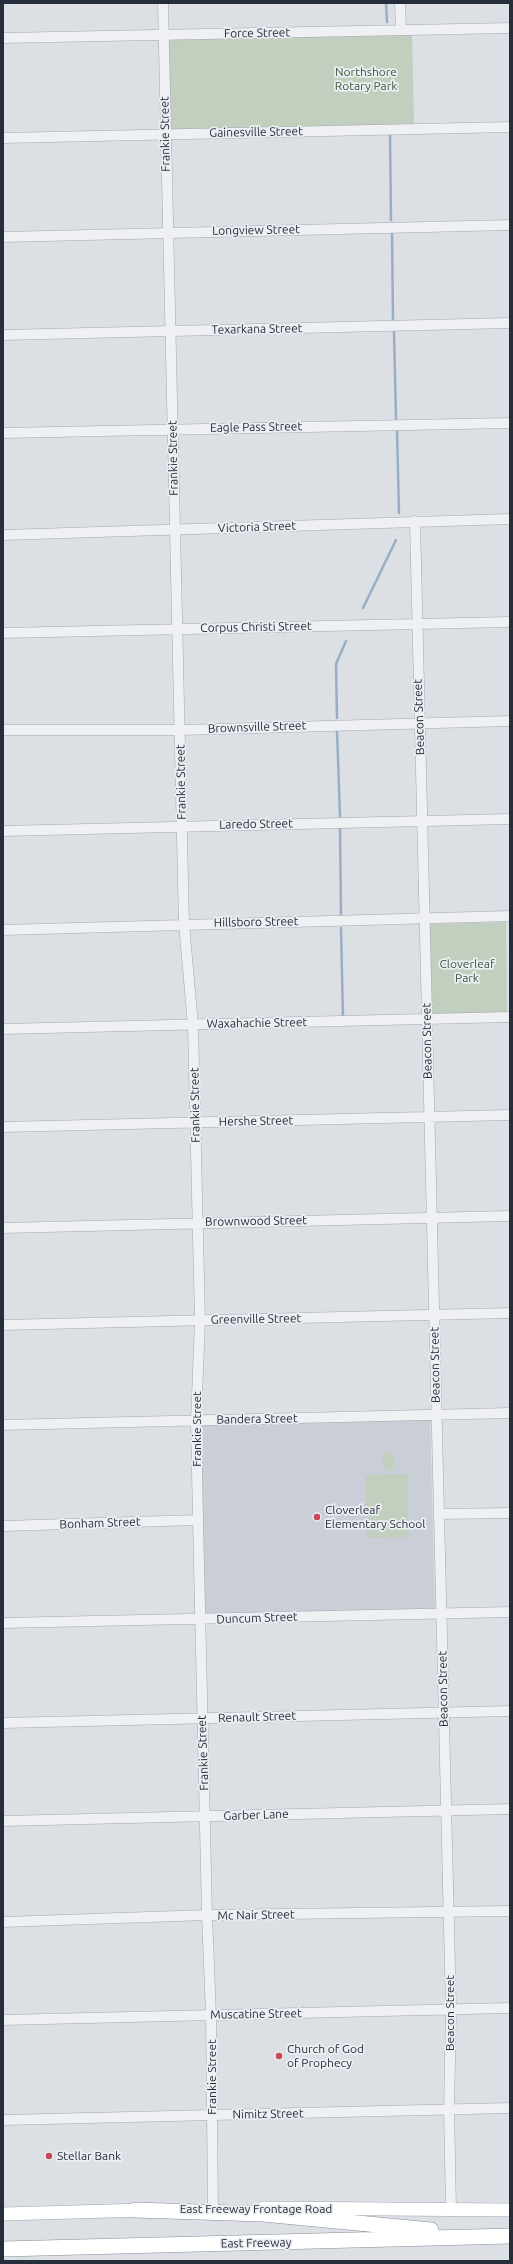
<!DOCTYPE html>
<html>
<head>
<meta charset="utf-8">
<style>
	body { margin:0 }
	#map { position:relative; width:513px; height:2264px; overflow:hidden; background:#dce0e5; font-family:Ubuntu,sans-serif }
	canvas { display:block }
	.frame { position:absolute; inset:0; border:4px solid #272e3b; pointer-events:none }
</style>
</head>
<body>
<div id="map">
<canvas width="513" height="2264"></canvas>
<div class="frame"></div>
</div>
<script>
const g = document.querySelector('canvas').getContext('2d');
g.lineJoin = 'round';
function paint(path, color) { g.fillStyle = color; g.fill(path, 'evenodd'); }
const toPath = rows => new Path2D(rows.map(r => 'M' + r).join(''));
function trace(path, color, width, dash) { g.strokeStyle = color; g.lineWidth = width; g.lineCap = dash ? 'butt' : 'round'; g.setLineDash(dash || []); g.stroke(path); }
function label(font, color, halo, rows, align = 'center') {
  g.font = font + ' Ubuntu,sans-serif'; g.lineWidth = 3.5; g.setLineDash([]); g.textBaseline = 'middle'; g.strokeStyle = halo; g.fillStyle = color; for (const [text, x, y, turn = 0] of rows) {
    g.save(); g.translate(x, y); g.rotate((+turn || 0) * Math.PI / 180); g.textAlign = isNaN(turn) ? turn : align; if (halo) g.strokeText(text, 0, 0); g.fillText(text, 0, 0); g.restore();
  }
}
paint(toPath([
	[430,1419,435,1609,203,1616,199,1425]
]), '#cacfd7');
paint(toPath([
	[412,33,414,124,173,130,170,128,168,42,172,39],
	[506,922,507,1014,429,1014,426,928,431,924],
	[385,1453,392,1453,394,1456,393,1470,385,1471,382,1455],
	[407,1474,409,1537,367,1538,365,1475]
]), '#c2cfbe');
trace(toPath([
	[386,3,387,22],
	[390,134,391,220],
	[392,233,393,319],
	[394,332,396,419],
	[397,430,399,513],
	[363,608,396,540],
	[337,718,336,664,346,641],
	[337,731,340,816],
	[340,829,341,915],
	[341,928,343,1018]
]), '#99aec4', 2.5);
const minor = toPath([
	[163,3,184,924,193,1025,200,1320,196,1421,198,1520,207,1915,211,2015,213,2208],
	[400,3,401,30],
	[3,38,510,28],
	[3,138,510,127],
	[3,237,510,225],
	[3,335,510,323],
	[3,433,510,423],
	[415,521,451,2009,449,2109,451,2210],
	[3,535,510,519],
	[3,633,510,622],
	[3,730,181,730,510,721],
	[3,831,510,819],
	[3,930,510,916],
	[3,1029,510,1017],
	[3,1127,510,1115],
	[3,1228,510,1216],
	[3,1325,510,1313],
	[3,1425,510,1413],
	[439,1514,510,1513],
	[3,1526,198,1520],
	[3,1623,510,1612],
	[3,1723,510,1711],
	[3,1821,510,1809],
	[3,1922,207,1915,510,1911],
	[3,2020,510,2008],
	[3,2120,510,2108]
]);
const major = toPath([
	[263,2208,510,2210],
	[3,2214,145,2210]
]);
const highway = toPath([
	[135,2210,263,2214,431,2230],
	[3,2249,510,2236]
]);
trace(minor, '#a2a7af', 11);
trace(major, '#9ca4b0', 14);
trace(highway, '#858d9b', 16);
trace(minor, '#eef0f4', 10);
trace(major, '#fff', 13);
trace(highway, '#fff', 15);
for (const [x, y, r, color] of [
	[317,1517,4,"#c4475a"],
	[279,2056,4,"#c4475a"],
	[49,2156,4,"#c4475a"]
]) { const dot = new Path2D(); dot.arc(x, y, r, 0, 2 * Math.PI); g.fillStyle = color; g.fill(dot); trace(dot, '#ebeff3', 1.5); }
label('12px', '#272e3b', '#ebeff3', [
	["Force Street",257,33,-1],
	["Gainesville Street",256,132,-1],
	["Frankie Street",165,134,-91],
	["Longview Street",256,230,-1],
	["Texarkana Street",257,329,-1],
	["Eagle Pass Street",256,427,-1],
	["Frankie Street",173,458,-91],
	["Victoria Street",257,527,-2],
	["Corpus Christi Street",256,627,-1],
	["Beacon Street",419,717,-92],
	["Brownsville Street",257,727,-2],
	["Frankie Street",181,782,-91],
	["Laredo Street",256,824,-1],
	["Hillsboro Street",256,922,-1],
	["Waxahachie Street",257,1023,-1],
	["Beacon Street",427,1041,-91],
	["Frankie Street",195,1105,-91],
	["Hershe Street",256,1121,-1],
	["Brownwood Street",256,1221,-1],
	["Greenville Street",256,1319,-1],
	["Beacon Street",435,1365,-91],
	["Bandera Street",257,1419,-1],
	["Frankie Street",197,1429,-90],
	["Bonham Street",100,1523,-2],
	["Duncum Street",257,1618,-2],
	["Beacon Street",443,1689,-91],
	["Renault Street",257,1717,-2],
	["Frankie Street",203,1753,-92],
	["Garber Lane",256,1815,-2],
	["Mc Nair Street",256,1915,-1],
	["Beacon Street",450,2013,-90],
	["Muscatine Street",256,2014,-1],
	["Frankie Street",212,2077,-90],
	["Nimitz Street",268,2114,-1],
	["East Freeway Frontage Road",256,2209],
	["East Freeway",256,2243,-1]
]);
label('12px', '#3b5535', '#ebeff3', [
	["Northshore",366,72],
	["Rotary Park",366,86],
	["Cloverleaf",467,964],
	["Park",467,978]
]);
label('12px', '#272e3b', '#ebeff3', [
	["Cloverleaf",325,1510],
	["Elementary School",325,1524],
	["Church of God",287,2049],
	["of Prophecy",287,2063],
	["Stellar Bank",57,2156]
], 'left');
</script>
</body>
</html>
